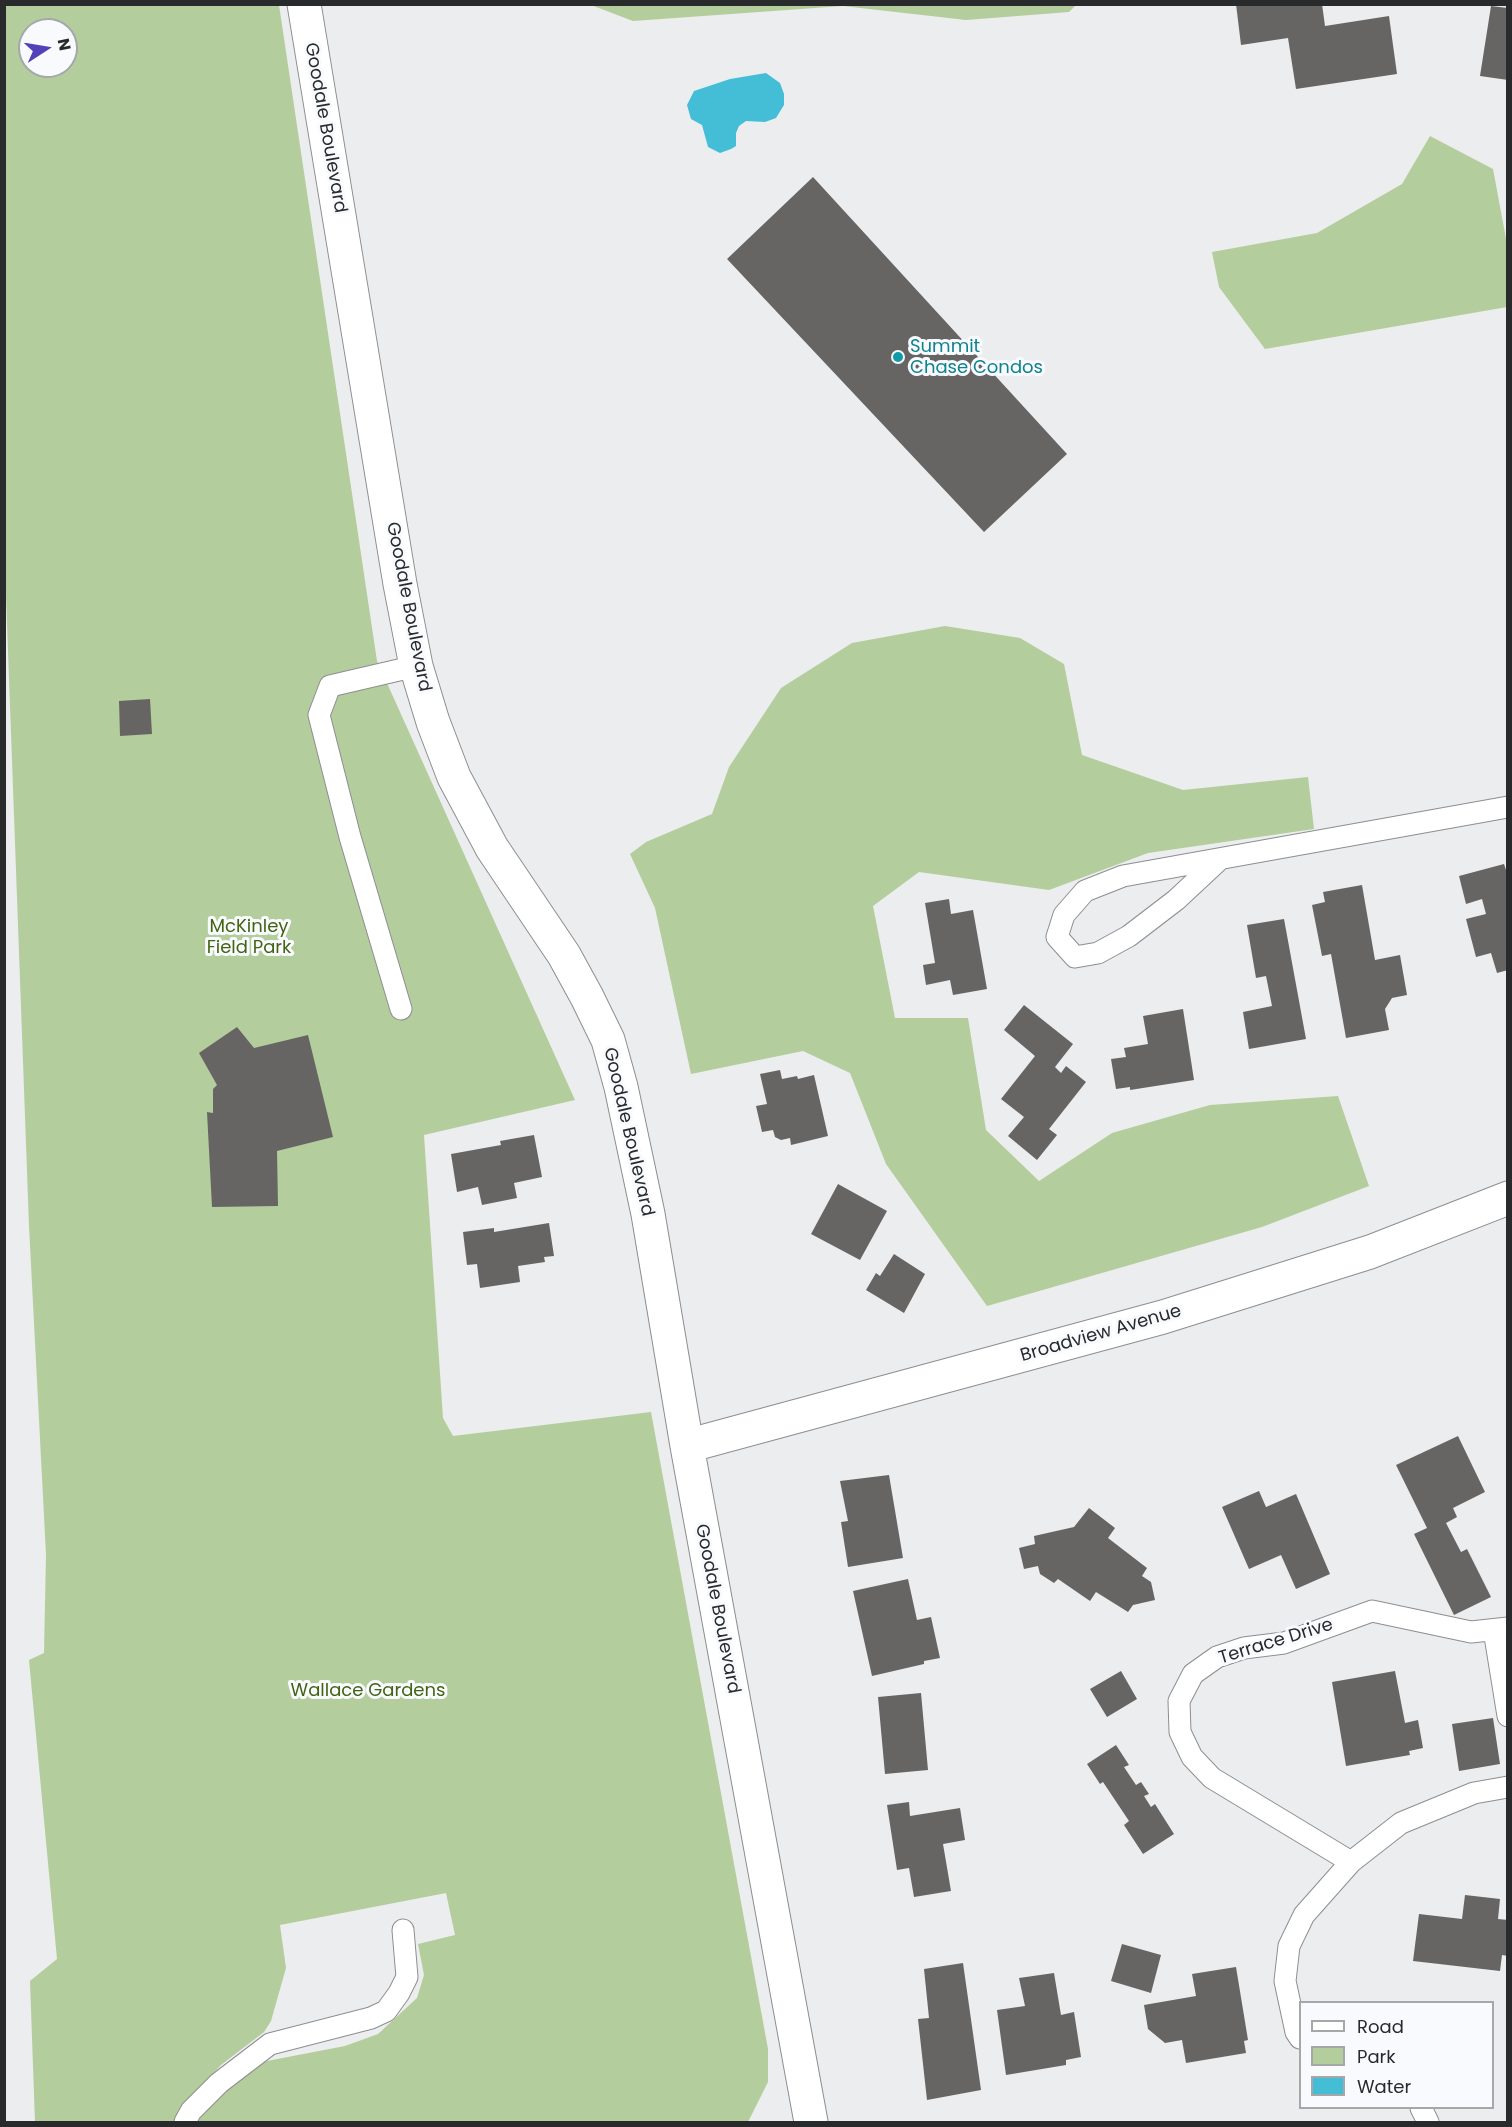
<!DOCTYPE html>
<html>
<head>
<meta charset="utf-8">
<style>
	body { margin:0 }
	#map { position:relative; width:1512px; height:2127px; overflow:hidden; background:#ebedef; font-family:Poppins,sans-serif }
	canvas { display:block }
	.frame { position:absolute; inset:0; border:6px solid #292a2b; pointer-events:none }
	.legend { position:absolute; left:1299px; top:2001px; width:195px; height:108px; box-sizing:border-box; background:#f9fafd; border:2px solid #a6a7a9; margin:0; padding:8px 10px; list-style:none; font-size:18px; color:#292a2b }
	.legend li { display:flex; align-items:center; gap:12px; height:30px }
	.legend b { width:30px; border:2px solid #a6a7a9 }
	.north { position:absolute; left:18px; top:18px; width:60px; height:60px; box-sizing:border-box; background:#f9fafd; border:2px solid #a6a7a9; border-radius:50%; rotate:78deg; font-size:16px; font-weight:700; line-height:24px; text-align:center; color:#292a2b }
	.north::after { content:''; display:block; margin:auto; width:21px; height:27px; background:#5241b8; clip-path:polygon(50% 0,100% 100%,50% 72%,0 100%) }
</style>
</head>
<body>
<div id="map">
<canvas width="1512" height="2127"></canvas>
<div class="frame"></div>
<ul class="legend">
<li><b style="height:8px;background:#fff"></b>Road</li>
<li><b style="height:16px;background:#b4cd9c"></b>Park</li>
<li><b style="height:16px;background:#43bed6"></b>Water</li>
</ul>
<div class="north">N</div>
</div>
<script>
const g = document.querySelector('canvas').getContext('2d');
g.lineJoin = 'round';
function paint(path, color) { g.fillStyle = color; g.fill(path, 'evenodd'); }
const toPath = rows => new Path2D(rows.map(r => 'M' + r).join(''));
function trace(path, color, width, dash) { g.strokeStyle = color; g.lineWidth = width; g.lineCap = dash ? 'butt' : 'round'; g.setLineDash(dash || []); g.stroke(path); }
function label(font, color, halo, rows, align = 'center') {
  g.font = font + ' Poppins,sans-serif'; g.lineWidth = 6; g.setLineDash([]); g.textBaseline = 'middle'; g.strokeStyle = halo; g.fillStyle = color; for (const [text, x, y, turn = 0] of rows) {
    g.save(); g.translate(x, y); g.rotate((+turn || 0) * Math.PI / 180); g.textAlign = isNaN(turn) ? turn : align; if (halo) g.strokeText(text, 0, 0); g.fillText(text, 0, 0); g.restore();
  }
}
paint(toPath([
	[4,5,279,5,377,661,575,1100,424,1135,443,1418,453,1436,651,1412,768,2049,768,2082,748,2122,196,2122,244,2071,267,2061,345,2046,378,2034,417,1998,424,1975,418,1944,455,1935,446,1893,280,1925,286,1968,271,2021,264,2032,221,2065,207,2080,177,2122,35,2122,30,1981,57,1959,29,1660,44,1653,46,1555,29,1226,5,569],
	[30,30,66,30,66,66,30,66],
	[591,5,1076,5,1069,12,966,20,843,6,633,21],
	[1430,136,1493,169,1507,244,1507,307,1265,349,1219,287,1212,252,1317,233,1402,184],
	[945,626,1020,638,1064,664,1082,755,1183,790,1308,777,1314,829,1148,853,1049,890,919,872,873,906,895,1018,968,1018,986,1130,1039,1181,1112,1133,1210,1105,1338,1096,1369,1186,1262,1227,987,1306,886,1164,850,1073,803,1051,691,1074,655,908,630,854,646,842,712,814,729,767,781,688,852,643]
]), '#b4cd9c');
paint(toPath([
	[766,73,780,83,784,94,784,105,776,118,765,122,746,121,739,126,736,133,736,146,731,149,720,153,708,147,702,125,691,119,687,105,694,91,730,79]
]), '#43bed6');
paint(toPath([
	[1236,4,1322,4,1325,26,1389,16,1397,74,1296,89,1288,38,1241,45],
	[1491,6,1508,8,1508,80,1480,76],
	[813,177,1067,454,984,532,727,259],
	[150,699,152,734,120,736,119,701],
	[1504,864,1508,876,1508,970,1497,973,1491,953,1476,957,1466,919,1486,914,1482,899,1466,904,1459,876],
	[1362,885,1375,960,1400,955,1407,995,1392,998,1385,1009,1389,1030,1346,1038,1331,954,1322,956,1312,905,1325,902,1323,892],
	[949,899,951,914,973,910,987,989,953,995,950,980,926,985,923,965,935,963,925,903],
	[1284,919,1306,1039,1249,1049,1243,1012,1272,1006,1266,976,1256,978,1247,925],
	[1024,1005,1073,1044,1055,1067,1061,1073,1066,1066,1086,1082,1049,1129,1057,1135,1037,1160,1008,1136,1024,1117,1001,1099,1035,1056,1004,1030],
	[1183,1009,1194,1080,1130,1090,1130,1087,1116,1089,1111,1059,1126,1057,1124,1048,1148,1044,1143,1016],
	[237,1027,254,1048,308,1035,333,1137,277,1151,278,1206,212,1207,207,1112,213,1113,213,1089,217,1085,199,1053],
	[780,1070,782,1079,797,1076,798,1079,814,1075,828,1136,791,1145,790,1138,781,1140,775,1137,773,1130,762,1132,756,1106,767,1104,760,1074],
	[534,1135,542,1177,514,1183,517,1198,482,1205,478,1187,457,1192,451,1154,501,1145,500,1141],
	[838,1184,887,1211,860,1260,811,1234],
	[549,1223,554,1256,544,1257,545,1262,518,1266,520,1282,480,1288,477,1264,467,1265,463,1232,494,1228,494,1232],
	[894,1254,925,1274,904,1313,866,1290,876,1273,880,1276],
	[1458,1436,1485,1492,1453,1508,1457,1517,1446,1523,1461,1552,1467,1549,1491,1597,1454,1615,1414,1534,1427,1528,1396,1465],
	[889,1475,903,1558,848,1567,841,1522,848,1521,840,1481],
	[1259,1491,1266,1507,1296,1494,1330,1574,1296,1589,1281,1555,1249,1569,1222,1507],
	[1089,1508,1115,1528,1108,1538,1147,1568,1142,1576,1151,1582,1155,1600,1133,1605,1128,1612,1096,1592,1090,1601,1058,1579,1054,1583,1040,1574,1038,1566,1024,1569,1019,1548,1035,1544,1034,1536,1074,1527],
	[908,1579,917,1620,931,1617,940,1658,924,1661,924,1664,872,1676,853,1591],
	[1121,1671,1137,1699,1107,1717,1090,1689],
	[1395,1671,1405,1723,1418,1720,1423,1748,1409,1751,1410,1755,1346,1766,1332,1682],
	[921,1693,928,1770,885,1774,878,1697],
	[1493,1718,1500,1764,1459,1771,1452,1724],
	[1116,1745,1129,1765,1124,1767,1136,1785,1141,1782,1149,1794,1144,1796,1151,1807,1155,1804,1174,1834,1143,1854,1124,1825,1129,1821,1103,1782,1100,1784,1087,1764],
	[909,1802,910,1816,960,1808,965,1840,943,1844,951,1891,914,1897,909,1868,897,1870,887,1805],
	[1465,1895,1500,1899,1498,1919,1508,1920,1508,1956,1502,1955,1500,1971,1413,1961,1419,1914,1462,1919],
	[1122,1944,1161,1955,1151,1993,1111,1981],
	[963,1963,981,2090,927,2100,918,2019,929,2018,924,1969],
	[1236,1967,1248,2040,1244,2041,1246,2053,1186,2063,1182,2040,1165,2043,1148,2029,1144,2005,1196,1996,1192,1974],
	[1054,1973,1061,2015,1074,2012,1081,2057,1066,2060,1066,2065,1006,2075,997,2010,1025,2006,1019,1978]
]), '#676563');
const lane = toPath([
	[1220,859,1176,900,1129,936,1098,953,1075,957,1057,937,1064,915,1085,891,1123,876,1508,807],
	[401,1009,350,837,319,715,330,686,416,666],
	[1494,1630,1508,1716],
	[1351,1862,1212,1778,1192,1757,1180,1732,1179,1701,1193,1674,1217,1657,1244,1648,1284,1643,1372,1611,1471,1632,1508,1628],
	[1300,2038,1296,2032,1285,1981,1289,1946,1304,1915,1351,1862,1401,1823,1474,1793,1508,1787],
	[1421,2108,1428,2122],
	[185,2122,191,2111,219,2083,270,2044,371,2018,386,2011,399,1993,407,1977,403,1930]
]);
const street = toPath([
	[304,4,400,584,416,666,433,722,454,777,492,848,564,955,587,997,608,1040,621,1087,648,1214,687,1446,811,2122],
	[687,1446,1163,1317,1370,1252,1508,1198]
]);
trace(lane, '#8d8e91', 23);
trace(street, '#8d8e91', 35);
trace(lane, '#fff', 21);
trace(street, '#fff', 33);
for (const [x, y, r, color] of [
	[898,357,6,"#0f9aa8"]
]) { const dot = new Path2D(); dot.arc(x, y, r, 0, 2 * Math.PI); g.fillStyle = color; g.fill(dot); trace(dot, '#f9fafd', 2); }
label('18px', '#292a2b', '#f9fafd', [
	["Goodale Boulevard",325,128,80],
	["Goodale Boulevard",408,607,79],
	["Goodale Boulevard",628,1132,77],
	["Broadview Avenue",1101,1334,-16],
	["Goodale Boulevard",717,1609,79],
	["Terrace Drive",1276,1642,-17]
]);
label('18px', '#0d838f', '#f9fafd', [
	["Summit",910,347],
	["Chase Condos",910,368]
], 'left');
label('18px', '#426313', '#f9fafd', [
	["McKinley",249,927],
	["Field Park",249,948],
	["Wallace Gardens",368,1691]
]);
</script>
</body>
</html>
